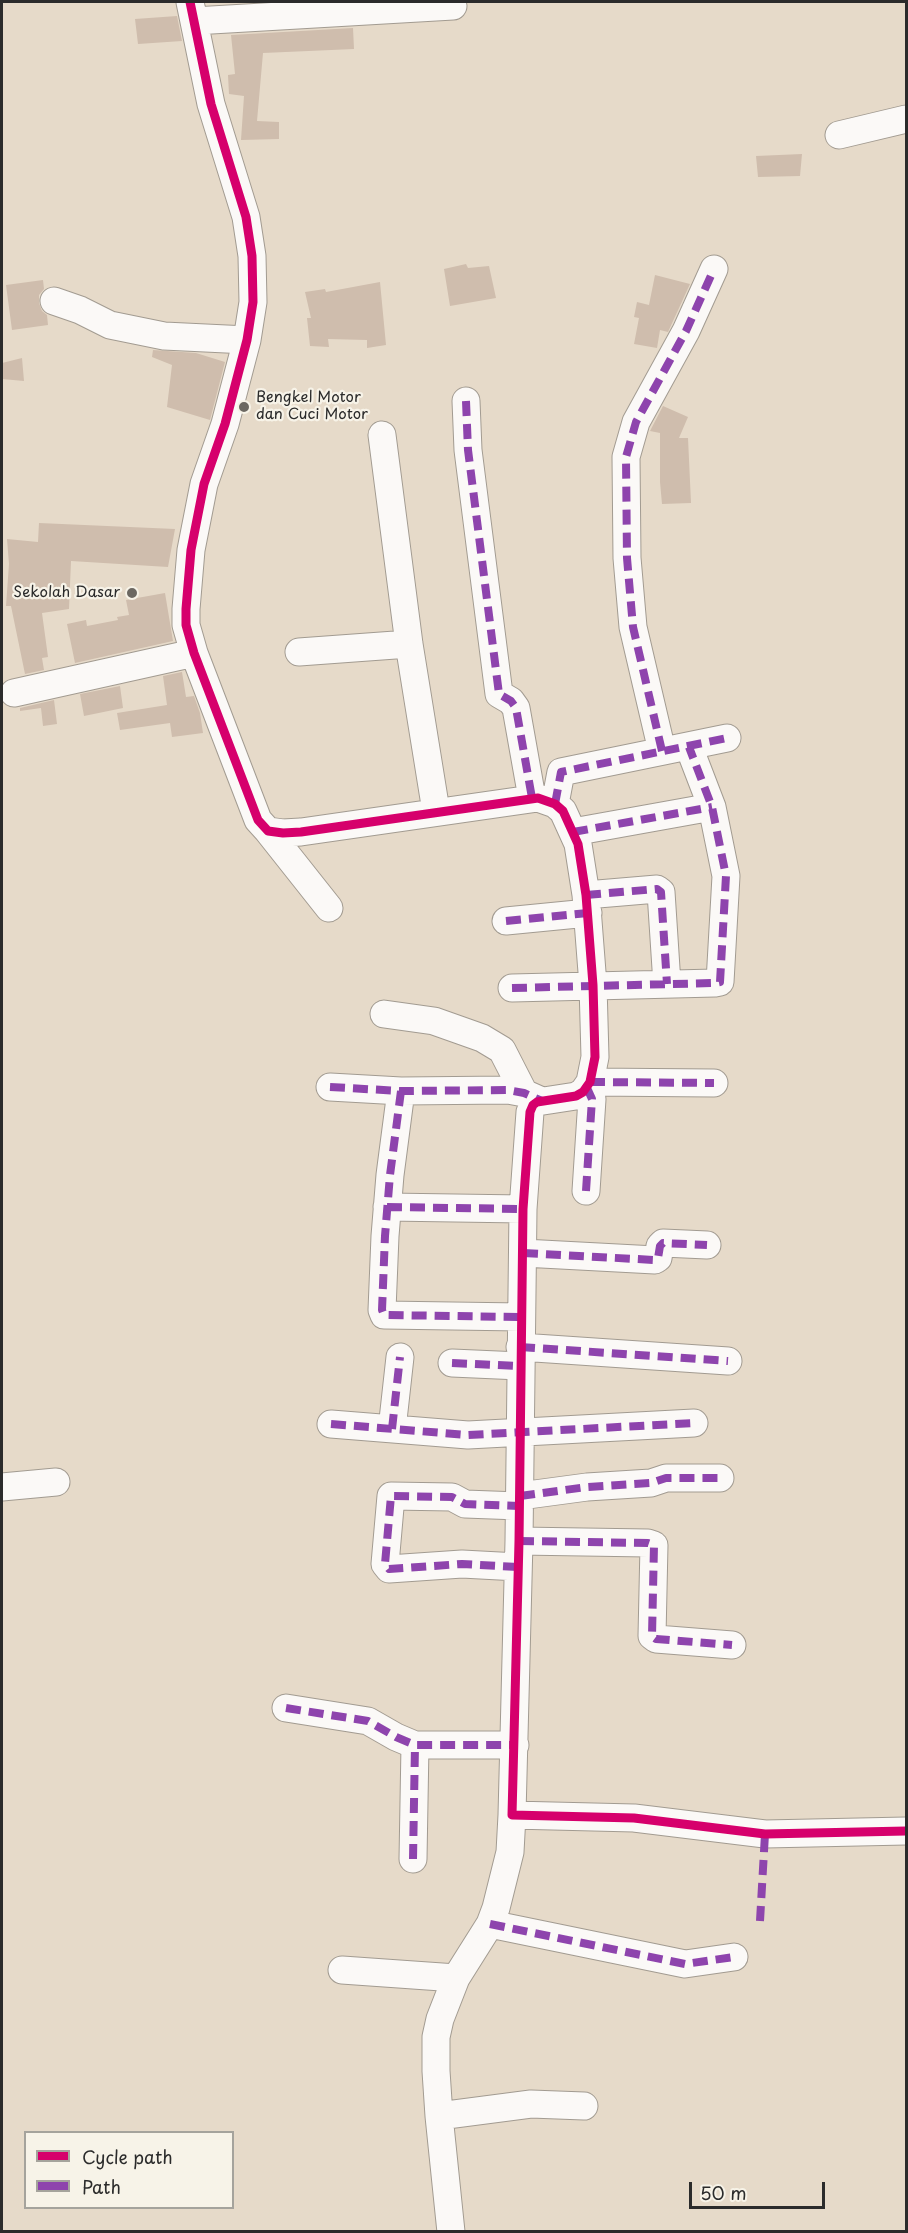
<!DOCTYPE html>
<html>
<head>
<meta charset="utf-8">
<style>
	body { margin:0 }
	#map { position:relative; width:908px; height:2233px; overflow:hidden; background:#e6dac9; font-family:"Playpen Sans",sans-serif }
	canvas { display:block }
	.frame { position:absolute; inset:0; border:3px solid #2b2b2b; pointer-events:none }
	.legend { position:absolute; left:24px; top:2131px; width:210px; height:78px; box-sizing:border-box; background:#f7f3e8; border:2px solid #a5a39c; margin:0; padding:8px 10px; list-style:none; font-size:18px; color:#2b2b2b }
	.legend li { display:flex; align-items:center; gap:12px; height:30px }
	.legend b { width:30px; border:2px solid #a5a39c }
	.scale { position:absolute; left:689px; top:2182px; width:136px; height:27px; box-sizing:border-box; border:3px solid #2b2b2b; border-top:0; padding-left:8px; font-size:18px; line-height:21px; white-space:nowrap; color:#2b2b2b; -webkit-text-stroke:4px #f7f3e8; paint-order:stroke }
</style>
</head>
<body>
<div id="map">
<canvas width="908" height="2233"></canvas>
<div class="frame"></div>
<ul class="legend">
<li><b style="height:8px;background:#d6006c"></b>Cycle path</li>
<li><b style="height:8px;background:#8e44ad"></b>Path</li>
</ul>
<div class="scale">50 m</div>
</div>
<script>
const g = document.querySelector('canvas').getContext('2d');
g.lineJoin = 'round';
function paint(path, color) { g.fillStyle = color; g.fill(path, 'evenodd'); }
const toPath = rows => new Path2D(rows.map(r => 'M' + r).join(''));
function trace(path, color, width, dash) { g.strokeStyle = color; g.lineWidth = width; g.lineCap = dash ? 'butt' : 'round'; g.setLineDash(dash || []); g.stroke(path); }
function label(font, color, halo, rows, align = 'center') {
  g.font = font + ' "Playpen Sans",sans-serif'; g.lineWidth = 4.5; g.setLineDash([]); g.textBaseline = 'middle'; g.strokeStyle = halo; g.fillStyle = color; for (const [text, x, y, turn = 0] of rows) {
    g.save(); g.translate(x, y); g.rotate((+turn || 0) * Math.PI / 180); g.textAlign = isNaN(turn) ? turn : align; if (halo) g.strokeText(text, 0, 0); g.fillText(text, 0, 0); g.restore();
  }
}
paint(toPath([
	[177,16,182,41,138,44,135,19],
	[353,28,354,49,263,53,257,121,279,122,279,139,241,140,244,96,229,94,228,75,235,74,231,35],
	[802,154,800,176,758,177,756,156],
	[466,264,468,268,489,266,496,298,450,306,444,269],
	[655,275,690,284,668,332,660,330,657,348,634,344,639,318,634,317,637,302,649,305],
	[43,280,44,289,39,295,39,303,42,311,47,315,48,325,12,330,6,285],
	[380,282,386,345,367,348,367,340,328,339,329,347,310,346,307,318,311,318,305,292,325,289,326,292],
	[153,350,196,353,225,362,210,420,167,407,172,365,152,357],
	[22,358,24,381,2,379,2,363],
	[663,406,688,417,679,438,688,438,691,503,662,504,660,482,660,433,650,431],
	[39,523,175,529,168,567,71,561,69,609,42,613,48,657,42,658,44,670,25,674,11,606,6,606,9,564,7,539,38,542],
	[165,593,173,641,75,663,67,624,86,620,87,626,118,620,117,617,129,615,126,600],
	[182,672,186,697,194,696,200,713,203,733,172,737,170,723,120,730,117,713,167,705,163,676],
	[120,686,123,708,84,716,80,694],
	[54,700,57,724,43,726,41,708,20,711,20,708]
]), '#cfbdad');
const minor = toPath([
	[190,2,211,104,246,217,252,256,253,302,247,340,225,424,204,484,191,550,186,609,186,625,194,653,258,820,268,831,283,833,301,832,538,798,555,804,563,811,578,844,586,895,593,985,595,1057,590,1082,583,1092,576,1096,537,1102,533,1105,530,1112,523,1209,519,1541,512,1815,634,1818,765,1834,906,1831],
	[194,21,453,6],
	[839,135,906,119],
	[54,301,80,310,110,325,164,336,247,340],
	[466,401,468,450,499,694,511,701,516,708,532,798],
	[382,435,409,644,436,811],
	[299,652,409,644],
	[14,693,194,653],
	[662,751,633,627,627,558,626,457,636,422,686,331,714,269],
	[555,804,561,772,727,738],
	[268,831,329,908],
	[573,832,712,807],
	[586,895,657,889,661,892,667,984],
	[506,921,588,913],
	[512,988,715,983,720,982,726,876,712,807,689,747],
	[384,1014,434,1021,482,1038,502,1050,524,1093],
	[590,1082,714,1083],
	[330,1087,401,1091,508,1090,524,1093,542,1101],
	[401,1091,390,1175,385,1236,382,1310,384,1315,521,1317],
	[586,1191,592,1099,587,1088],
	[387,1207,523,1209],
	[523,1253,655,1260,658,1258,660,1246,663,1243,707,1245],
	[520,1347,728,1361],
	[452,1363,520,1366],
	[331,1424,468,1435,694,1423],
	[392,1429,400,1357],
	[2,1487,56,1482],
	[520,1496,587,1487,651,1483,666,1478,720,1478],
	[519,1541,648,1543,654,1545,652,1636,656,1639,732,1645],
	[518,1567,462,1564,389,1569,385,1564,391,1496,452,1497,465,1504,519,1506],
	[286,1708,368,1721,396,1737,415,1745,515,1745],
	[413,1859,415,1745],
	[490,1924,685,1964,734,1957],
	[342,1970,456,1978],
	[439,2116,531,2104,584,2106],
	[451,2232,439,2116,436,2071,436,2037,440,2019,456,1978,490,1924,496,1908,510,1852,512,1815]
]);
trace(minor, '#a29b91', 29);
trace(minor, '#fbf9f7', 27);
trace(toPath([
	[466,401,468,450,499,694,511,701,516,708,532,798],
	[662,751,633,627,627,558,626,457,636,422,686,331,714,269],
	[555,804,561,772,727,738],
	[573,832,712,807],
	[586,895,657,889,661,892,667,984],
	[506,921,588,913],
	[512,988,715,983,720,982,726,876,712,807,689,747],
	[590,1082,714,1083],
	[330,1087,401,1091,508,1090,524,1093,542,1101],
	[401,1091,390,1175,385,1236,382,1310,384,1315,521,1317],
	[586,1191,592,1099,587,1088],
	[387,1207,523,1209],
	[523,1253,655,1260,658,1258,660,1246,663,1243,707,1245],
	[520,1347,728,1361],
	[452,1363,520,1366],
	[331,1424,468,1435,694,1423],
	[392,1429,400,1357],
	[520,1496,587,1487,651,1483,666,1478,720,1478],
	[519,1541,648,1543,654,1545,652,1636,656,1639,732,1645],
	[518,1567,462,1564,389,1569,385,1564,391,1496,452,1497,465,1504,519,1506],
	[286,1708,368,1721,396,1737,415,1745,515,1745],
	[413,1859,415,1745],
	[760,1921,765,1834],
	[490,1924,685,1964,734,1957]
]), '#8e44ad', 8, [15, 8]);
trace(toPath([
	[190,2,211,104,246,217,252,256,253,302,247,340,225,424,204,484,191,550,186,609,186,625,194,653,258,820,268,831,283,833,301,832,538,798,555,804,563,811,578,844,586,895,593,985,595,1057,590,1082,583,1092,576,1096,537,1102,533,1105,530,1112,523,1209,519,1541,512,1815,634,1818,765,1834,906,1831]
]), '#d6006c', 9);
for (const [x, y, r, color] of [
	[244,407,6,"#6c6862"],
	[132,593,6,"#6c6862"]
]) { const dot = new Path2D(); dot.arc(x, y, r, 0, 2 * Math.PI); g.fillStyle = color; g.fill(dot); trace(dot, '#f7f3e8', 2); }
label('15px', '#2b2b2b', '#f7f3e8', [
	["Bengkel Motor",256,398],
	["dan Cuci Motor",256,415],
	["Sekolah Dasar",120,593,"right"]
], 'left');
</script>
</body>
</html>
